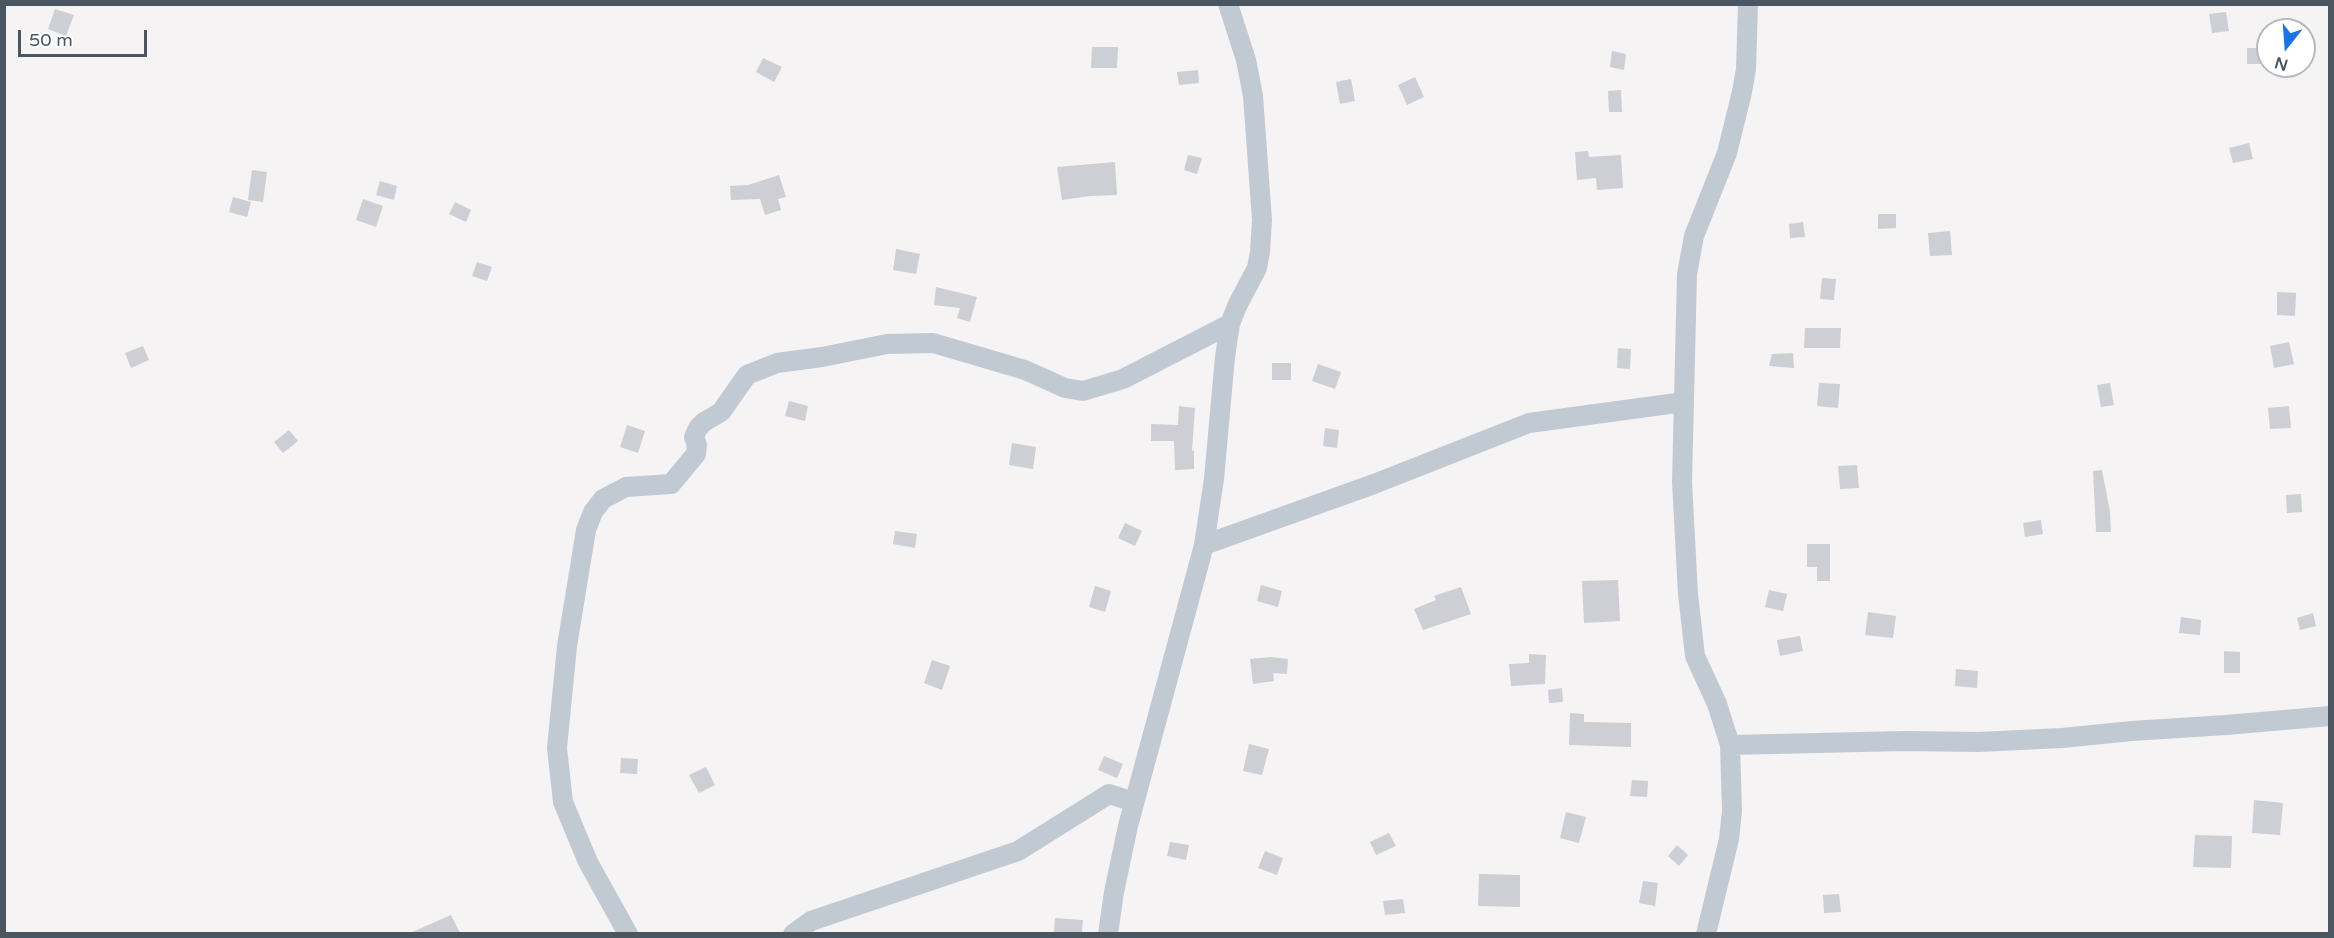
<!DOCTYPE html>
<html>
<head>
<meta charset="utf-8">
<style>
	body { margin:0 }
	#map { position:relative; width:2334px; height:938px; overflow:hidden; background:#f5f3f3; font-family:"Varela Round",sans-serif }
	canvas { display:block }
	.frame { position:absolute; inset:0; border:6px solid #4a5661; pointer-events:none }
	.north { position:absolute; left:2256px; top:18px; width:60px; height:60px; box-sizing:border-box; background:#fff; border:2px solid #b7bbc0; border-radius:50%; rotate:197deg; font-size:16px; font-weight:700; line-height:24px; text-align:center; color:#4a5661 }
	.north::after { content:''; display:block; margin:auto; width:21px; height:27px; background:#1a73e8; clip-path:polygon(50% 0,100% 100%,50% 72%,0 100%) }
	.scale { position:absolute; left:18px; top:30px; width:129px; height:27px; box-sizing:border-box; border:3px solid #4a5661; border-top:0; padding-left:8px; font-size:18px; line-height:21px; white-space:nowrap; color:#4a5661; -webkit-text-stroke:4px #fff; paint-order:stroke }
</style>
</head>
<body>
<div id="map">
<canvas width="2334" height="938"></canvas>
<div class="frame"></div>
<div class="north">N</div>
<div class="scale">50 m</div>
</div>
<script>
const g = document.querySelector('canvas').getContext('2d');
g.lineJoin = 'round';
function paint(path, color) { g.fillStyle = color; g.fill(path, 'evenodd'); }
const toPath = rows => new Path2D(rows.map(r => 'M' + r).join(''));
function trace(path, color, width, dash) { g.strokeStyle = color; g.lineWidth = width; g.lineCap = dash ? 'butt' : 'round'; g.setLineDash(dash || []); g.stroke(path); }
paint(toPath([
	[55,9,74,15,66,36,48,29],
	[2226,12,2229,31,2212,33,2209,14],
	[1092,47,1118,47,1117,68,1091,68],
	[2247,48,2261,48,2261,64,2247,64],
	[1612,51,1626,54,1624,70,1610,67],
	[763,58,782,67,774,82,756,72],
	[1198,70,1199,83,1179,85,1177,72],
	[1415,77,1424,97,1407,105,1398,85],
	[1351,79,1355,101,1340,104,1336,82],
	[1621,90,1622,112,1609,112,1608,91],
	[2249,143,2253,159,2233,163,2229,148],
	[1588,151,1589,157,1621,155,1623,188,1597,190,1596,178,1577,180,1575,152],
	[1188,155,1202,158,1197,174,1184,170],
	[1115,162,1117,195,1090,196,1062,200,1057,167],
	[252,170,267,172,263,202,248,200],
	[779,175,786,197,778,199,781,210,765,215,760,199,731,200,730,186,748,185],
	[380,181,397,186,394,200,376,195],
	[233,197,251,202,247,217,229,212],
	[363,199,383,206,376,227,356,220],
	[455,202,471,210,466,222,449,214],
	[1878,214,1896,214,1896,228,1878,229],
	[1803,222,1805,237,1790,238,1789,224],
	[1950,231,1952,255,1930,256,1928,233],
	[896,249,920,254,916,274,893,270],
	[477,262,492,267,487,281,472,276],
	[1822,278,1836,279,1834,300,1820,299],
	[936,287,977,297,970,322,957,318,960,308,934,305],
	[2277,292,2296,293,2295,316,2277,315],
	[1805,328,1841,328,1840,348,1804,348],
	[2289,342,2294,364,2274,368,2270,346],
	[143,346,149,360,131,368,125,353],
	[1618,348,1631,349,1630,369,1617,368],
	[1793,353,1794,368,1769,366,1772,354],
	[1272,363,1291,363,1291,380,1272,380],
	[1318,364,1341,372,1335,389,1312,381],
	[1819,383,1840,384,1838,408,1817,406],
	[2110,383,2114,405,2101,407,2097,385],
	[789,401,808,406,805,421,785,416],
	[1179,406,1195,408,1192,451,1194,450,1194,469,1175,470,1174,441,1151,441,1151,424,1178,425],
	[2289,406,2291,428,2270,429,2268,408],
	[627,425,645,431,638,453,620,447],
	[1325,428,1339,430,1337,448,1323,446],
	[289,430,298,441,283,453,274,442],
	[1012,443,1036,447,1033,469,1009,465],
	[1857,465,1859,488,1840,489,1838,466],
	[2102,470,2110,512,2111,532,2096,532,2093,471],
	[2301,494,2302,512,2287,513,2286,495],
	[2041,520,2043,534,2025,537,2023,523],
	[1125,523,1142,531,1135,546,1118,538],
	[895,531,917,534,915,548,893,544],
	[1807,544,1830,544,1830,581,1817,581,1817,567,1807,567],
	[1618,580,1620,621,1584,623,1582,581],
	[1261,585,1282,591,1278,607,1257,601],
	[1095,586,1111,591,1105,612,1089,607],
	[1461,587,1471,614,1423,630,1414,609,1436,600,1434,596],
	[1769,590,1787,594,1783,611,1765,607],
	[1868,612,1896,616,1893,638,1865,635],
	[2313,613,2316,626,2300,630,2297,618],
	[2181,617,2201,620,2200,635,2179,633],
	[1800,636,1803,651,1780,656,1777,640],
	[2224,651,2240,652,2240,673,2224,673],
	[1529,654,1546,655,1545,684,1511,686,1509,664,1529,663],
	[1271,657,1288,659,1287,674,1273,673,1274,681,1253,684,1250,659],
	[932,660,950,666,942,690,924,683],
	[1956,669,1978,671,1977,688,1955,686],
	[1562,688,1563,702,1549,703,1548,690],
	[1570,713,1584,714,1584,722,1631,723,1631,747,1569,745],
	[1249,744,1269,749,1262,775,1243,771],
	[1104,756,1123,764,1117,778,1098,770],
	[621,758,638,759,637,774,620,773],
	[706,767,715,785,699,793,689,775],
	[1632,780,1648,781,1647,797,1630,796],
	[2254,800,2283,803,2280,835,2252,833],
	[1566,812,1586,817,1579,843,1560,838],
	[1389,833,1396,846,1376,855,1370,842],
	[2195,835,2232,836,2231,868,2193,867],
	[1170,842,1189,845,1186,860,1167,856],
	[1677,845,1688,855,1679,866,1668,856],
	[1265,851,1283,858,1277,875,1258,868],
	[1479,874,1520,875,1520,907,1478,906],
	[1643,881,1658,883,1655,906,1639,903],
	[1839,894,1841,912,1824,913,1823,895],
	[1403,899,1405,913,1385,915,1383,901],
	[451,915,460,933,410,933],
	[1055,918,1083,920,1082,933,1054,933]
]), '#cdcfd5');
trace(toPath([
	[1204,545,1374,484,1529,423,1684,402],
	[1730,745,1905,741,1978,742,2062,738,2132,731,2226,725,2330,716],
	[628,934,588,862,563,802,557,748,567,646,586,530,593,512,603,499,626,487,671,484,696,454,697,445,694,437,698,428,704,422,721,412,747,375,777,363,822,357,887,344,933,343,1025,370,1065,388,1083,391,1123,379,1230,324],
	[793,934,811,921,1018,851,1109,794,1134,802],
	[1108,934,1114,892,1128,826,1204,545,1214,479,1225,357,1230,324,1237,306,1257,268,1260,252,1262,220,1253,96,1246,60,1228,4],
	[1706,934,1729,839,1732,811,1730,745,1717,704,1695,656,1688,594,1682,482,1687,274,1694,236,1727,153,1742,92,1746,69,1748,4]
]), '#c1cad2', 20);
</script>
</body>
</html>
